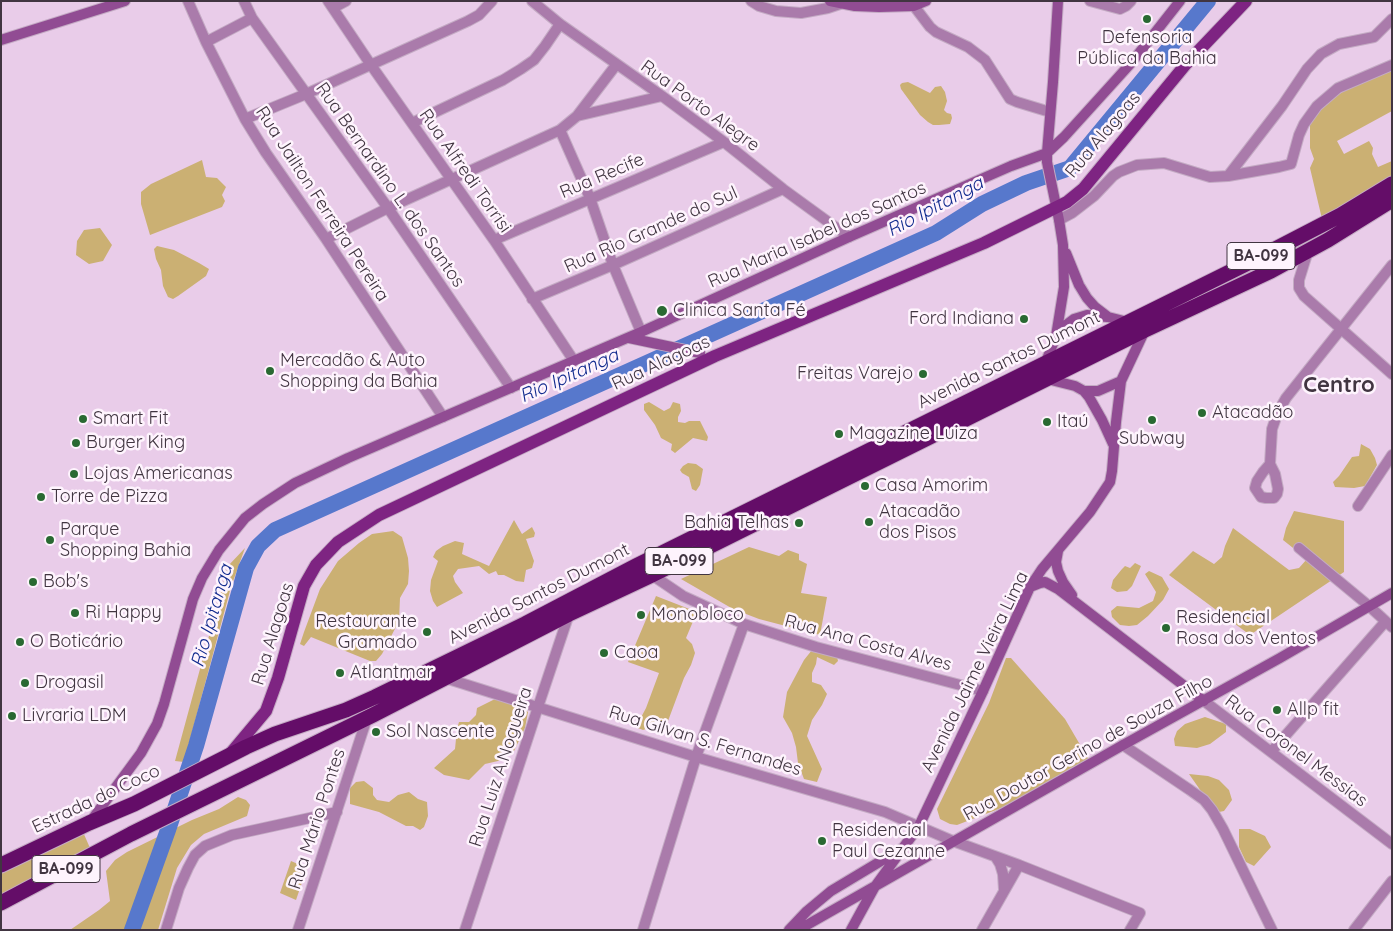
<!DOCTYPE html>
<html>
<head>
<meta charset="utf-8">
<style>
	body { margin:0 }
	#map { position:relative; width:1393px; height:931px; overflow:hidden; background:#e9cce9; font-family:Quicksand,sans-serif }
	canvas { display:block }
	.frame { position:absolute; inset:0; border:2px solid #413541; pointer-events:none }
</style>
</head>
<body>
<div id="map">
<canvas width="1393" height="931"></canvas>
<div class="frame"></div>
</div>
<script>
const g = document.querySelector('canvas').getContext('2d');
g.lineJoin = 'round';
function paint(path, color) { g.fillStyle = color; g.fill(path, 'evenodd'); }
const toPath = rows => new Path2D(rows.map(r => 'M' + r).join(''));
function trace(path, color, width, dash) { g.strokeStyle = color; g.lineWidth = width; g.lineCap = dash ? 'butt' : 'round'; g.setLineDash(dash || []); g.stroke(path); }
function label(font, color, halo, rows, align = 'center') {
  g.font = font + ' Quicksand,sans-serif'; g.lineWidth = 5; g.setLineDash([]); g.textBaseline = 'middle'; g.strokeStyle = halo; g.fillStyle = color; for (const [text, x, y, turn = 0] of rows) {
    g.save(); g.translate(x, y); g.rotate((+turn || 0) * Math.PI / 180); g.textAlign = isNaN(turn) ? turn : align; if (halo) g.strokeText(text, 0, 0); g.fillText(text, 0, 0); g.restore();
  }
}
paint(toPath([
	[1392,70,1392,111,1337,141,1344,154,1369,141,1373,148,1372,154,1378,167,1392,161,1392,177,1322,219,1310,168,1314,159,1310,148,1310,124,1324,104,1350,87],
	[908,82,930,93,935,87,941,86,945,92,947,101,944,110,947,113,951,114,952,118,950,124,939,125,933,125,928,122,920,115,901,89,900,85,902,83],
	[202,160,206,177,217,178,226,187,222,195,225,201,222,207,150,235,141,204,141,192,151,184],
	[100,228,112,245,103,261,89,264,76,255,77,241,84,230],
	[157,246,174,250,199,263,209,269,206,276,178,296,173,299,168,297,163,286,161,270,156,259,154,249],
	[649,402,664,411,670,408,673,402,680,404,681,411,678,417,678,422,685,423,689,421,700,421,708,437,707,441,693,438,675,453,671,450,672,444,661,438,655,425,644,410,644,404],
	[1361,444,1370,449,1375,458,1377,465,1365,486,1354,488,1335,487,1333,482,1339,476,1352,457,1359,456],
	[688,463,696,464,703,469,700,485,696,491,692,489,689,477,682,473,680,470,683,466],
	[1294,511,1344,521,1344,572,1250,635,1169,575,1193,551,1214,564,1222,557,1225,546,1233,528,1289,570,1299,568,1307,559,1283,540,1286,528],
	[514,520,522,534,532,527,535,533,534,537,526,539,534,561,532,568,526,570,524,582,516,581,504,575,498,575,496,571,489,574,479,566,458,569,453,576,455,582,463,593,437,607,433,601,430,591,431,580,438,561,433,557,436,551,443,546,455,541,464,543,462,554,489,566],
	[393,531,402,537,408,558,409,571,408,584,400,598,399,621,382,654,376,661,370,661,311,637,304,646,300,644,304,632,320,589,338,561,359,543,372,534],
	[749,547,779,556,788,550,799,554,799,560,807,564,801,593,827,597,820,635,759,619,733,609,681,579],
	[245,548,231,587,184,762,175,761,228,566],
	[1135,563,1141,566,1132,586,1127,591,1117,592,1111,588,1113,580,1122,569,1125,566,1130,568],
	[1149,571,1162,577,1169,589,1163,600,1148,616,1137,625,1129,626,1120,625,1112,617,1111,611,1117,606,1139,608,1153,601,1156,592,1145,574],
	[656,596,697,612,686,638,692,644,695,653,691,665,684,678,668,721,657,728,652,727,643,730,638,728,637,725,646,708,659,673,628,662],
	[812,650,837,657,838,661,834,665,817,657,816,664,812,673,812,682,821,685,827,694,822,705,812,720,807,736,822,769,817,782,804,779,798,763,796,747,792,733,783,717,787,692,804,660],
	[1006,658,1011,658,1065,719,1089,760,1009,805,957,825,950,824,940,819,937,809,989,703],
	[495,699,504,700,519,705,528,712,525,728,514,751,498,761,485,764,469,780,444,775,434,768,455,749,457,729,459,722,469,722,476,715,477,708],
	[1205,717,1226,724,1226,732,1210,744,1197,748,1175,746,1174,739,1177,731,1185,724],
	[1189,774,1208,776,1219,780,1229,790,1232,800,1224,811,1219,812,1203,794],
	[364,781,373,788,373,795,377,800,389,802,398,795,409,792,418,799,427,802,428,816,424,827,420,830,413,826,406,826,379,812,350,804,350,788,356,782],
	[238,797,246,800,250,805,247,816,204,834,191,845,177,868,158,930,70,930,99,910,110,901,106,871,115,860,127,852,192,820,219,809],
	[1239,829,1250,829,1265,836,1271,847,1254,866,1246,862,1239,847],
	[83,832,90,848,1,895,1,872],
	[291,861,307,868,296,900,280,893]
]), '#cbb073');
trace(toPath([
	[132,930,168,830,196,746,246,568,258,546,275,530,936,233,982,204,1026,183,1070,168,1208,1]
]), '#5778cc', 16);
const street = toPath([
	[188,1,206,42,245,119,266,153,326,239,443,417],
	[244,1,252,18,388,208,511,388],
	[328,1,371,65,494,240,574,361],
	[532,1,560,24,662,96,724,142,783,189,849,237],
	[751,1,759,6,776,11,801,13,828,8,840,4],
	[1090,1,1120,9,1126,6,1131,1],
	[914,6,930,27,936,32,968,47,985,60,1010,99,1017,102,1050,112],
	[333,8,346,1],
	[206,42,252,18],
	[577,116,616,65],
	[245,119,306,94,468,21,479,15,492,1],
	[412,123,503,80,521,69,534,60,545,46,560,24],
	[560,130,590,198,613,265,641,332],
	[1228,176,1282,106,1307,69,1321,54,1339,44,1374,37,1392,19],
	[1059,220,1072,213,1094,196,1113,176,1119,172,1137,165,1164,163,1210,177,1228,176,1279,167,1291,164,1299,135,1304,124,1317,106,1338,88,1392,65],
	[326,239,388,208,560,130,577,116,662,96],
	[494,240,724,142],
	[1308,251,1299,280,1299,288,1304,296,1392,374],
	[532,299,613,265,783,189],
	[1270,464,1263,472,1257,481,1255,488,1261,497,1266,498,1274,498,1277,494,1278,489,1275,474,1270,464,1272,429,1278,412,1286,398,1392,265],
	[1358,506,1392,455],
	[1299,548,1369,606,1392,627],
	[652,575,683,596,744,624,816,647,983,691],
	[445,678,696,757,885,812,953,841,1019,865,1140,913,1130,930],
	[1204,701,1392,844],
	[1123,745,1190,790,1204,800,1212,810,1223,829,1272,930],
	[1271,752,1385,622],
	[995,856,1000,864,1003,874,1004,890],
	[166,930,179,888,188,868,195,855,205,846,232,835,337,812],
	[298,930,367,718],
	[465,930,538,707,569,614],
	[643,930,696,757,744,624],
	[982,930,1019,865],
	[1354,930,1392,881]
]);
const secondary = toPath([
	[830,1,855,6,879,7,914,6,926,1],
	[1,40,125,1],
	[1066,253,1079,285,1087,298,1095,307,1108,317,1128,322],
	[1057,335,1066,325,1074,319,1087,315,1107,317],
	[629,338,700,353],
	[1045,364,1056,336,1064,287,1063,245,1059,220,1047,162,1047,153,1053,82,1058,1],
	[1047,379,1075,386,1084,391,1089,397,1102,420,1113,444],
	[1084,391,1098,391,1121,381],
	[1058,551,1056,562,1058,571,1063,582,1072,595],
	[1030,587,1040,583,1045,582,1058,589,1204,701],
	[91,821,141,753,157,724,164,704,193,599,202,578,219,550,245,518,263,504,295,483,348,458,443,417,641,332,849,237,1011,166,1047,153,1064,137,1132,62,1180,1],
	[789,930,807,911,831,891,901,849],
	[798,930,1123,745,1280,658,1392,593],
	[851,930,874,888,919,826,983,691,1030,587,1042,569,1090,512,1110,482,1112,471,1116,422,1121,381,1145,330]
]);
const primary = toPath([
	[230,754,266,711,278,678,304,586,316,565,338,542,379,515,715,356,984,243,1067,202,1083,189,1186,64,1246,1]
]);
const highway = toPath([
	[1,865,89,823,134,804,246,747,275,734,346,710,375,697,525,624,636,566,1254,260,1341,215,1392,184],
	[1,903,131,834,373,715,569,614,652,575,1145,330,1271,271,1328,240,1392,200]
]);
trace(street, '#c4abc4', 12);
trace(secondary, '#c4abc4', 12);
trace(primary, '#c4abc4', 14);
trace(highway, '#c4abc4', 17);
trace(street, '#aa7bab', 10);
trace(secondary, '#914c93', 10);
trace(primary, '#7e2482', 12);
trace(highway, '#640d68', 15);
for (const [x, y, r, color] of [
	[1147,19,5,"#296932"],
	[662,311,6,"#296932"],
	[1024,319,5,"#296932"],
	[270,371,5,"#296932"],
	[923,374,5,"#296932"],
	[1202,413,5,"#296932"],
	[83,419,5,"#296932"],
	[1152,420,5,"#296932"],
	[1047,422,5,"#296932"],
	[839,434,5,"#296932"],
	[76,443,5,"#296932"],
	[74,474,5,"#296932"],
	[865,486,5,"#296932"],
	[41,497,5,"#296932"],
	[869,522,5,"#296932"],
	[799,523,5,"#296932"],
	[50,540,5,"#296932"],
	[33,582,5,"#296932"],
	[75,613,5,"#296932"],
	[641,615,5,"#296932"],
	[1166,628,5,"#296932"],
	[427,632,5,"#296932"],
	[20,642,5,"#296932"],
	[604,653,5,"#296932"],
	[340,673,5,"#296932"],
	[25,683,5,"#296932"],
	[1277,710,5,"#296932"],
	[12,716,5,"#296932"],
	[376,732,5,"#296932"],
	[822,841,5,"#296932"]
]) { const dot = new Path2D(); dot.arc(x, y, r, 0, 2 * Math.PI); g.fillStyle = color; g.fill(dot); trace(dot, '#fef4fd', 2); }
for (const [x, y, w] of [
	[1261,256,68],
	[679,561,68],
	[66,869,68]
]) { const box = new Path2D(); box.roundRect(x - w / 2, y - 13.5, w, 27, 4); g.fillStyle = '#fef4fd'; g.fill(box); trace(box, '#413541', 1); }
label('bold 16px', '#413541', null, [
	["BA-099",1261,256],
	["BA-099",679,561],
	["BA-099",66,869]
]);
label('18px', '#413541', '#fef4fd', [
	["Defensoria",1147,38,"center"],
	["Pública da Bahia",1147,59,"center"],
	["Clinica Santa Fé",673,311],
	["Ford Indiana",1014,319,"right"],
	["Mercadão & Auto",280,361],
	["Shopping da Bahia",280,382],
	["Freitas Varejo",913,374,"right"],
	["Atacadão",1212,413],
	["Smart Fit",93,419],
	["Itaú",1057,422],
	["Magazine Luiza",849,434],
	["Subway",1152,439,"center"],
	["Burger King",86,443],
	["Lojas Americanas",84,474],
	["Casa Amorim",875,486],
	["Torre de Pizza",51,497],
	["Atacadão",879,512],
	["dos Pisos",879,533],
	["Bahia Telhas",789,523,"right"],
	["Parque",60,530],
	["Shopping Bahia",60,551],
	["Bob's",43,582],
	["Ri Happy",85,613],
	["Monobloco",651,615],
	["Residencial",1176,618],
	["Rosa dos Ventos",1176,639],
	["Restaurante",417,622,"right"],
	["Gramado",417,643,"right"],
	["O Boticário",30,642],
	["Caoa",614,653],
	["Atlantmar",350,673],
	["Drogasil",35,683],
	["Allp fit",1287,710],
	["Livraria LDM",22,716],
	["Sol Nascente",386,732],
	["Residencial",832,831],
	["Paul Cezanne",832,852]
], 'left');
label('18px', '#413541', '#fef4fd', [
	["Rua Porto Alegre",700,106,36],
	["Rua Alagoas",1103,135,-50],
	["Rua Alfredi Torrisi",465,171,55],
	["Rua Recife",602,176,-23],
	["Rua Bernardino L. dos Santos",390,185,55],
	["Rua Jailton Ferreira Pereira",322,204,57],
	["Rua Rio Grande do Sul",651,230,-24],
	["Rua Maria Isabel dos Santos",817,235,-24],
	["Avenida Santos Dumont",1009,360,-26],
	["Rua Alagoas",661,363,-25],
	["Avenida Santos Dumont",539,594,-27],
	["Rua Alagoas",273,634,-73],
	["Rua Ana Costa Alves",868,643,15],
	["Avenida Jaime Vieira Lima",975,672,-64],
	["Rua Gilvan S. Fernandes",705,741,17],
	["Rua Doutor Gerino de Souza Filho",1088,748,-29],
	["Rua Coronel Messias",1296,751,37],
	["Rua Luiz A.Nogueira",501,767,-72],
	["Estrada do Coco",96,799,-25],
	["Rua Mário Pontes",317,819,-72]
]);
label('italic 19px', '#132c8f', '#fef4fd', [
	["Rio Ipitanga",935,207,-28],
	["Rio Ipitanga",569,376,-24],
	["Rio Ipitanga",212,616,-74]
]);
label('bold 22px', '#413541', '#fef4fd', [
	["Centro",1339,385]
]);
</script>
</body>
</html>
